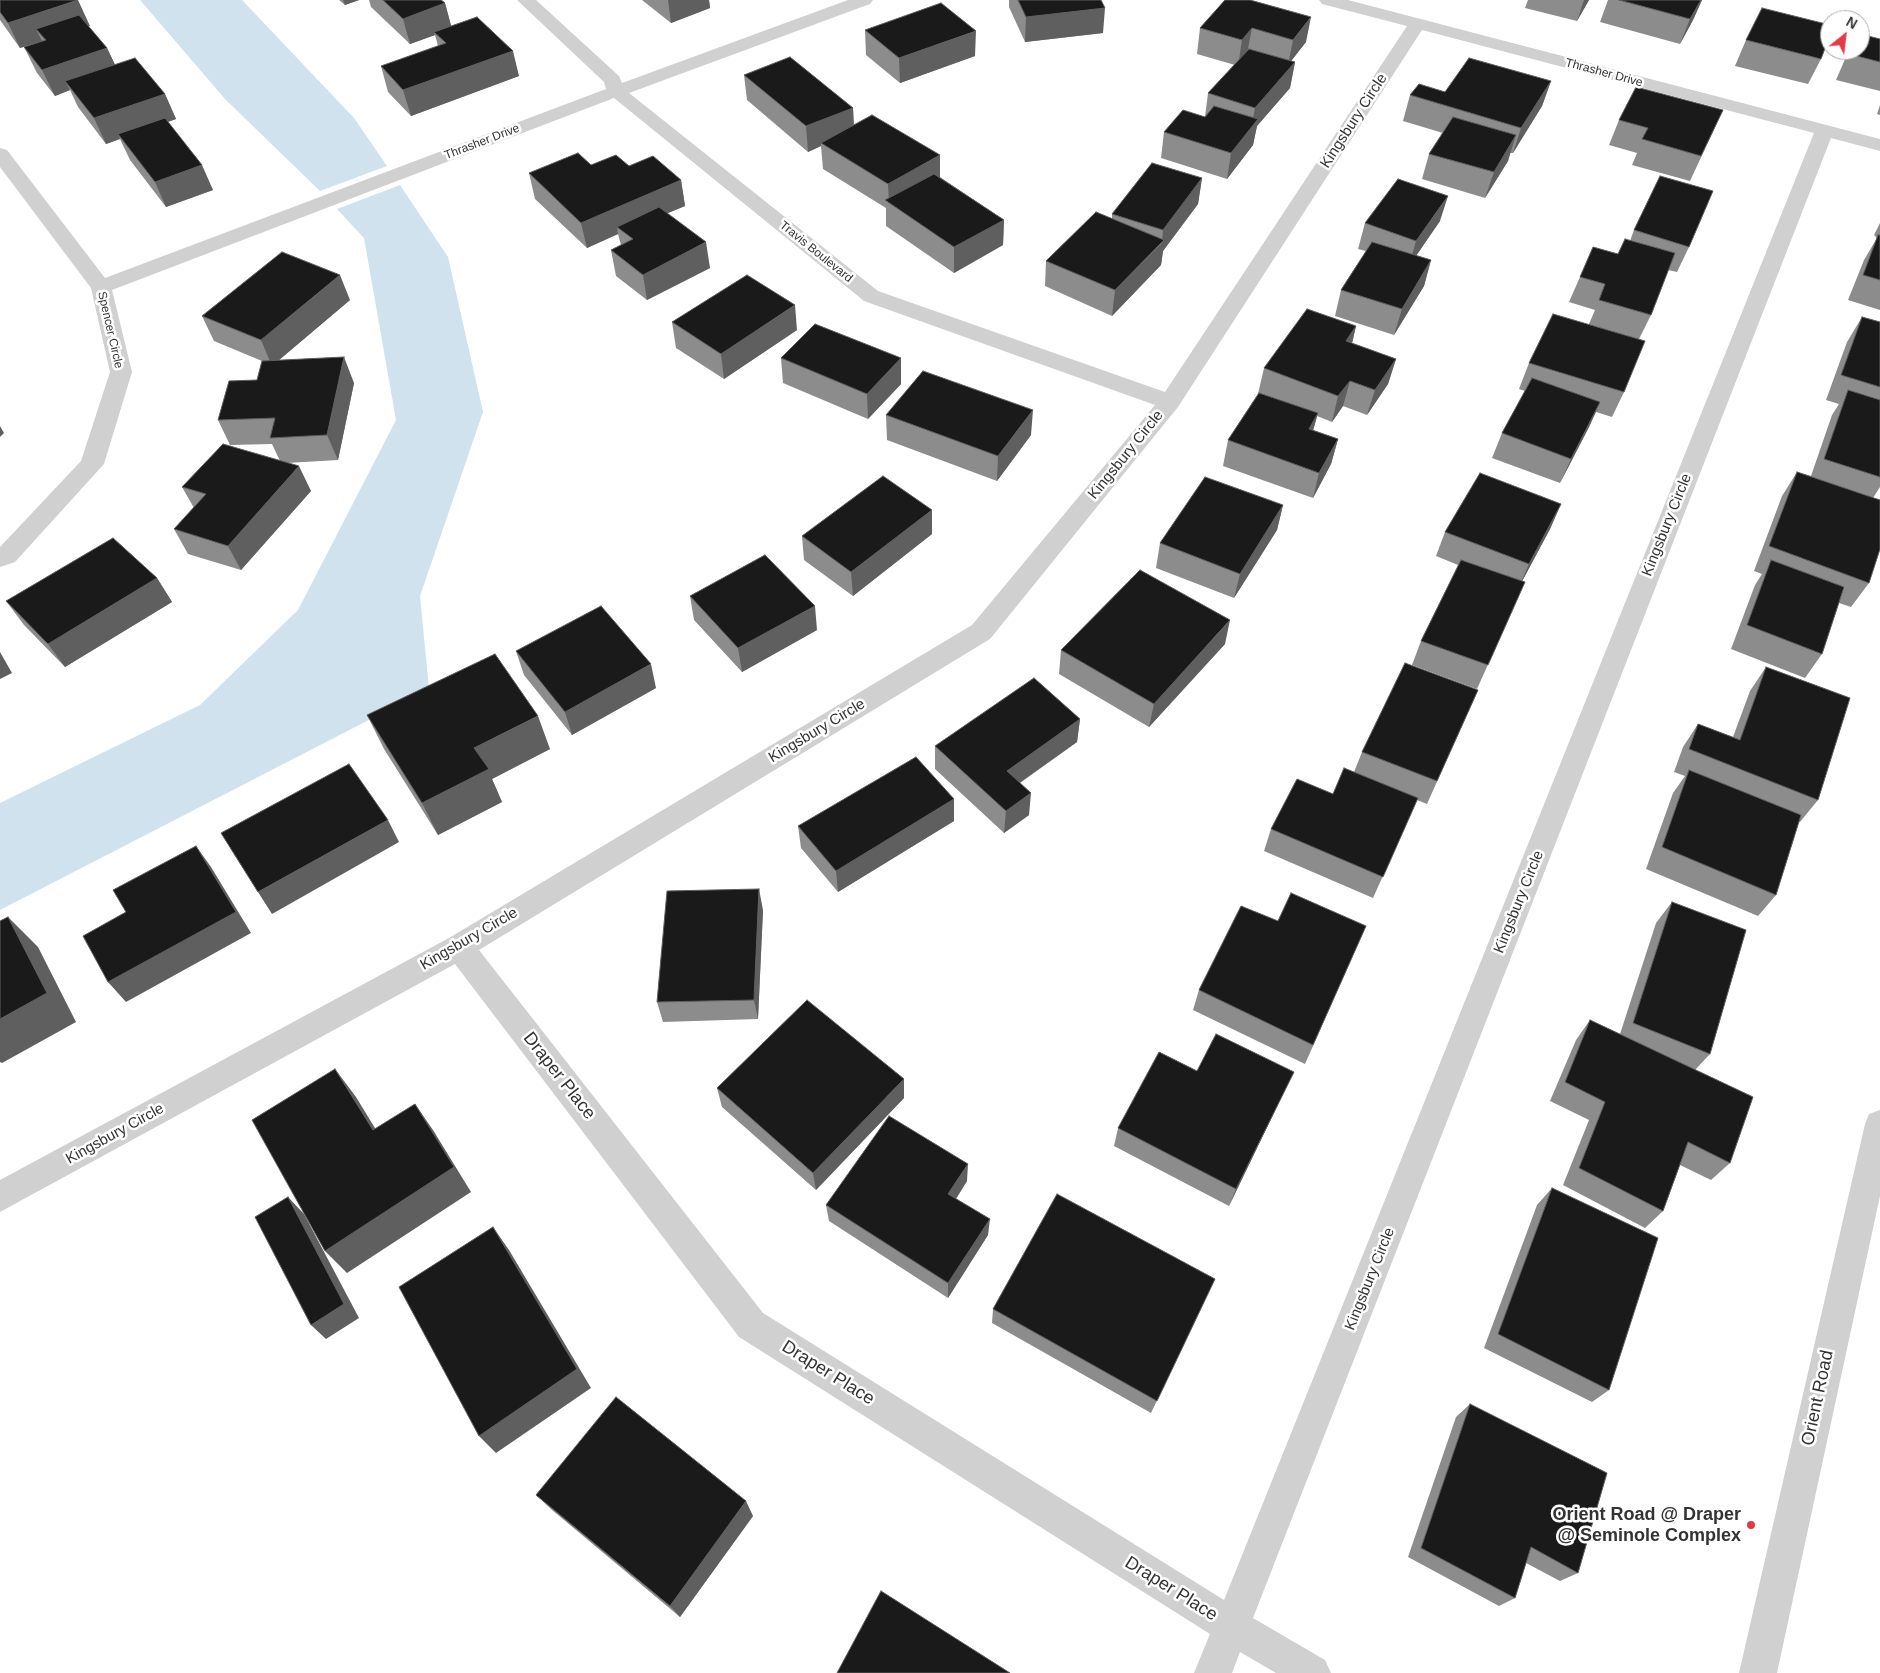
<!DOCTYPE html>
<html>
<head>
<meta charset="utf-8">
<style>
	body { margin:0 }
	#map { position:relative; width:1880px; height:1673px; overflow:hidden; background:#fff; font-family:Helvetica,sans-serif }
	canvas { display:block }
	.north { position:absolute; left:1820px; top:10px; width:50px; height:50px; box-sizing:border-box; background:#fff; border:1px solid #adadad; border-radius:50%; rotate:29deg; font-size:14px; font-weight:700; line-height:20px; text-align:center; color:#333 }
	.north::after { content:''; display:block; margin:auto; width:18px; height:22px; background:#e63946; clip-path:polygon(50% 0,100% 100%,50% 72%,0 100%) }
</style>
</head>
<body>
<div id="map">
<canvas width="1880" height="1673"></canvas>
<div class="north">N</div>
</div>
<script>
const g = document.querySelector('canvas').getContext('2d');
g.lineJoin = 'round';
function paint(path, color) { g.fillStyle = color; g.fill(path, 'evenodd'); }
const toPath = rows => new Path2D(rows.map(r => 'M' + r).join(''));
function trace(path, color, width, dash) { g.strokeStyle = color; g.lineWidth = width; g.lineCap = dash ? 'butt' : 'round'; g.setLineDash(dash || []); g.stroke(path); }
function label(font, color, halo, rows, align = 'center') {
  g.font = font + ' Helvetica,sans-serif'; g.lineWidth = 5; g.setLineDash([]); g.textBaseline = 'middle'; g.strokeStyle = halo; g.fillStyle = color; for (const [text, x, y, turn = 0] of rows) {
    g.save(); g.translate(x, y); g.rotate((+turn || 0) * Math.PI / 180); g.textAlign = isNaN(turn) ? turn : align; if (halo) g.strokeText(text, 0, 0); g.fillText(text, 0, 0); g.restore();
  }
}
paint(toPath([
	[140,0,242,0,354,118,387,166,320,191,225,99],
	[400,185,448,257,483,412,420,596,429,689,0,910,0,803,200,705,298,610,396,420,364,238,337,209]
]), '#cfe2ee');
paint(toPath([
	[517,0,536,0,619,76,622,83,848,0,873,0,870,4,629,93,878,291,1165,392,1407,26,1322,4,1319,0,1348,0,1880,139,1880,151,1831,138,1253,1618,1325,1660,1331,1673,1276,1673,1240,1652,1232,1673,1194,1673,1210,1634,739,1337,455,964,0,1212,0,1180,449,938,972,625,1155,405,864,301,614,98,112,290,132,372,104,464,15,562,0,567,0,547,81,461,110,372,91,288,0,167,0,148,7,150,105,278,606,89,604,82,517,0],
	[1422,30,1814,133,1224,1600,763,1313,479,950,990,639,1178,407,1422,30],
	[1880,1110,1880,1196,1777,1673,1739,1673,1865,1124,1869,1114,1880,1110]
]), '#d0d0d0');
paint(toPath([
	[0,0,90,26,88,26,107,48,115,65,165,94,176,119,168,122,213,190,166,207,130,160,120,139,106,144,78,107,70,90,55,96,37,73,24,47,42,41,20,48,0,20],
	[339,0,359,0,345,5],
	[369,0,441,0,445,3,451,26,519,76,411,116,388,92,381,66,438,46,435,35,410,44,371,7],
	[642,0,709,0,710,8,671,23],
	[1009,0,1101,0,1103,33,1025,42,1009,7],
	[1225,0,1306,42,1291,61,1295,62,1290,88,1257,126,1253,145,1227,179,1161,158,1164,132,1205,117,1208,93,1235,65,1197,54,1200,28],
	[1528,0,1589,0,1577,21,1525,8],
	[1608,0,1702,0,1693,20,1680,44,1600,22],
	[865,30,975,56,900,83,866,55],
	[1880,39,1880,91,1836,80,1849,50,1860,50],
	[1746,40,1821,59,1808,84,1735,66],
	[744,75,853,108,854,126,940,177,1004,220,1003,245,954,273,886,226,886,208,823,169,821,146,808,152,747,100],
	[1551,81,1542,106,1513,153,1510,153,1508,161,1485,198,1422,179,1429,154,1443,133,1403,121,1410,95],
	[1880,105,1880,115,1877,114],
	[1723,110,1690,181,1632,165,1637,153,1609,145,1619,120],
	[591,165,629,166,681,180,685,206,667,213,710,268,647,300,616,276,611,250,621,245,618,234,587,248,535,199,529,173],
	[1202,178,1198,204,1163,251,1161,265,1112,316,1045,286,1046,261,1112,218,1112,214],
	[1440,221,1416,256,1431,260,1424,286,1394,335,1335,316,1341,290,1366,251,1358,249,1365,223],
	[1880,223,1880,310,1848,300,1864,260,1877,238,1874,235],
	[1634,230,1689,247,1677,272,1668,270,1651,315,1639,339,1624,392,1612,417,1596,412,1589,427,1560,483,1492,458,1502,433,1525,391,1519,389,1529,363,1589,324,1595,310,1569,302,1580,277,1618,254,1630,241],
	[350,300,279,360,354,383,338,460,287,463,311,491,241,570,188,554,174,529,194,508,182,487,280,461,272,444,230,445,218,420,257,380,262,361,214,341,202,316],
	[1862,317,1880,322,1880,487,1873,498,1869,583,1851,607,1839,603,1822,654,1805,678,1731,649,1755,585,1762,574,1754,571,1782,496,1797,472,1811,476,1832,415,1839,404,1826,400,1847,342],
	[672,322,797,330,724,379,676,348],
	[1356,326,1352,343,1396,359,1388,384,1367,415,1343,406,1332,422,1317,416,1313,430,1338,439,1331,464,1313,498,1223,466,1228,440,1258,394,1264,368],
	[781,358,901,358,901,384,868,419,783,383],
	[886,415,1031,435,997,481,887,440],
	[1561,504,1550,529,1522,581,1525,582,1477,689,1412,665,1421,641,1458,565,1436,556,1445,532],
	[1283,505,1277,530,1234,598,1156,568,1160,543],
	[932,510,932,534,853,596,804,560,802,536],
	[157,578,172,602,65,667,24,625,6,601],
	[690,596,817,630,742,672,694,620],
	[1225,644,1149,727,1059,674,1061,650],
	[516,651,656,688,572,735,524,675],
	[1766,667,1818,800,1800,822,1799,822,1776,895,1758,916,1646,869,1673,793,1685,776,1674,772,1683,747,1698,724,1733,737,1750,691],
	[1478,690,1427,804,1417,800,1373,898,1264,851,1271,829,1333,794,1354,772,1362,752],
	[367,715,550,749,492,779,502,802,438,835,384,749],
	[1080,719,1077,742,1020,783,1029,815,1004,833,935,769,935,746],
	[954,799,954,821,838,892,801,848,798,826],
	[1672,902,1710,1054,1695,1070,1730,1163,1711,1180,1680,1165,1663,1211,1645,1228,1563,1185,1589,1120,1550,1101,1576,1040,1590,1020,1620,1034,1656,923],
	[763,910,758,1019,663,1022,657,1002],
	[1278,921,1366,926,1305,1064,1193,1010,1199,990],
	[1197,1071,1285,1090,1229,1206,1114,1146,1118,1128],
	[717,1088,904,1098,816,1190,722,1107],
	[967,1181,956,1199,988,1235,948,1298,829,1221,826,1205],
	[1552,1188,1609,1390,1592,1402,1484,1348,1537,1205],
	[1215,1279,1151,1413,992,1323,993,1309],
	[1470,1404,1578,1573,1560,1581,1526,1563,1515,1598,1499,1606,1408,1557,1456,1417],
	[536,1495,753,1516,680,1617,552,1510]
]), '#8c8c8c');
paint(toPath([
	[78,0,90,26,45,40,36,29,42,41,20,48,8,23],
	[343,0,359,0,345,5],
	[668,0,709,0,710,8,671,23],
	[1584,0,1589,0,1577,21],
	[1701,0,1702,0,1693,20,1680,44,1690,19],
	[445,3,452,29,434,32,435,35,410,44,403,19],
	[1105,8,1103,33,1025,42,1026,17],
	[1311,17,1306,42,1288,65,1293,40],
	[1252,28,1247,54,1238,66,1242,40],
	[976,31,975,56,900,83,899,58],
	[107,48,119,73,65,81,70,90,55,96,42,70],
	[513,51,519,76,411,116,403,90],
	[1295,62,1290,88,1257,126,1253,145,1227,179,1231,153,1251,128,1255,108],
	[1551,81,1542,106,1513,153,1521,128],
	[165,94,176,119,121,138,118,134,120,139,106,144,94,118],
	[853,108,854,133,821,143,821,146,808,152,806,126],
	[1516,135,1508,161,1485,198,1494,172],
	[940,155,940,180,889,203,888,184],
	[202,165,213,190,166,207,155,182],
	[1202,178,1198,204,1163,251,1161,265,1112,316,1115,290,1162,243,1163,230],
	[681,180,685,206,623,232,617,227,618,234,587,248,581,223],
	[1448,196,1440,221,1409,266,1416,241],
	[1004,220,1003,245,954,273,954,247],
	[706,242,710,268,647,300,643,275],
	[1431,260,1424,286,1394,335,1402,309],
	[340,275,350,300,272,366,261,340],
	[795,305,797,330,724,379,721,354],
	[1356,326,1350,352,1346,341],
	[344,357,354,383,338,460,327,435],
	[901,358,901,384,868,419,867,394],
	[1396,359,1388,384,1367,415,1375,390],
	[1350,381,1343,406,1332,422,1338,396],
	[1600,402,1589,427,1560,483,1571,459],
	[1033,410,1031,435,997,481,998,456],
	[1318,413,1311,438,1309,429],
	[0,426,4,433,0,437],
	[1338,439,1331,464,1313,498,1319,473],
	[299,466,311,491,241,570,228,546],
	[1561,504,1550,529,1518,589,1529,564],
	[1283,505,1277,530,1234,598,1240,574],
	[932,510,932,534,853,596,851,572],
	[157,578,172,602,65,667,48,644],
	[815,606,817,630,742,672,738,648],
	[1230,620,1225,644,1149,727,1154,704],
	[0,652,12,673,0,679],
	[651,664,656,688,572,735,565,712],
	[538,716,550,749,492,779,502,802,438,835,422,803,474,748],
	[1080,719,1077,742,1005,793,1007,771],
	[1031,793,1029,815,1004,833,1006,811],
	[954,799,954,821,838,892,836,871],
	[388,820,399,842,272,914,258,892],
	[196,846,211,867,251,933,126,1002,108,982],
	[759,889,763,910,758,1019,754,1000],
	[8,917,38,947,76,1022,2,1063,0,1062,0,1019],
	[335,1069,356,1097,392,1156,373,1130],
	[1294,1072,1285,1090,1229,1206,1236,1189],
	[904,1079,904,1098,816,1190,813,1173],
	[415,1104,433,1130,471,1192,347,1273,325,1251],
	[968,1164,967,1181,948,1211,948,1194],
	[288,1197,304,1214,359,1318,326,1339,311,1325],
	[990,1219,988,1235,948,1298,948,1283],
	[493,1227,509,1250,591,1388,496,1453,479,1436],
	[746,1501,753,1516,680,1617,670,1606]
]), '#5f5f5f');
const building = toPath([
	[0,0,78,0,8,23,0,12,0,0],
	[383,0,441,0,445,3,403,19,383,0],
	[1018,0,1101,0,1105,8,1026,17,1018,0],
	[1225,0,1250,0,1311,17,1293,40,1252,28,1242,40,1200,28,1225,0],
	[1619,0,1701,0,1690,19,1619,0],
	[941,3,976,31,899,58,865,30,941,3],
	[1762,8,1830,25,1830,35,1821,59,1746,40,1762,8],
	[79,15,107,48,42,70,24,47,46,40,36,29,79,15],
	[477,17,513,51,403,90,381,66,446,43,434,32,477,17],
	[1860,34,1880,39,1880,62,1849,54,1851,50,1860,50,1860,34],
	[1249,49,1295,62,1255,108,1208,93,1249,49],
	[790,57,853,108,806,126,744,75,790,57],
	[135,58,165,94,94,118,65,81,135,58],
	[1469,58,1551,81,1521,128,1410,95,1419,84,1445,92,1469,58],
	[1636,87,1723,110,1701,156,1642,139,1648,128,1619,120,1636,87],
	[1214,106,1258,119,1231,153,1164,132,1183,110,1205,117,1214,106],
	[872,115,940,155,888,184,821,143,872,115],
	[1453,117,1516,135,1494,172,1429,154,1453,117],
	[165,118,202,165,155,182,118,134,165,118],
	[578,153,591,165,616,155,629,166,653,156,681,180,581,223,529,173,578,153],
	[1152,163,1202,178,1163,230,1112,214,1152,163],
	[934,174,1004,220,954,247,885,200,934,174],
	[1660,176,1713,191,1689,247,1634,230,1660,176],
	[1398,179,1448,196,1416,241,1365,223,1398,179],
	[659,207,706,242,643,275,611,250,633,239,617,227,659,207],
	[1096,212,1164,240,1115,290,1046,261,1096,212],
	[1878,235,1880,235,1880,280,1863,275,1878,235],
	[1625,239,1675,253,1651,315,1599,300,1605,284,1580,277,1593,247,1618,254,1625,239],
	[1372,242,1431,260,1402,309,1341,290,1372,242],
	[282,252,340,275,261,340,202,316,282,252],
	[747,275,795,305,721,354,672,322,747,275],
	[1307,309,1356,326,1346,341,1396,359,1375,390,1350,381,1338,396,1264,368,1307,309],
	[1553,314,1645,341,1624,392,1529,363,1553,314],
	[1862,317,1880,322,1880,387,1841,375,1862,317],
	[815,324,901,358,867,394,781,358,815,324],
	[344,357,327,435,270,438,275,418,218,420,229,381,257,380,262,361,344,357],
	[923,371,1033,410,998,456,886,415,923,371],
	[1532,378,1600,402,1571,459,1502,433,1532,378],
	[1848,390,1880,400,1880,477,1824,459,1848,390],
	[1259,393,1318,413,1309,429,1338,439,1319,473,1228,440,1259,393],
	[223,444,299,466,228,546,174,529,206,494,182,487,223,444],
	[1797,472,1880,500,1880,549,1869,583,1769,546,1797,472],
	[1480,473,1561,504,1529,564,1445,532,1480,473],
	[883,476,932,510,851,572,802,536,883,476],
	[1205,477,1283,505,1240,574,1160,543,1205,477],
	[113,538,157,578,48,644,6,601,113,538],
	[765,555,815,606,738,648,690,596,765,555],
	[1461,560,1525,582,1488,665,1421,641,1461,560],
	[1771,560,1844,587,1822,654,1747,625,1771,560],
	[1140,570,1230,620,1154,704,1061,650,1140,570],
	[601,606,651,664,565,712,516,651,601,606],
	[495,654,538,716,474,748,489,769,422,803,367,715,495,654],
	[1405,663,1478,690,1437,781,1362,752,1405,663],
	[1766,667,1850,698,1818,800,1689,749,1698,724,1740,740,1766,667],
	[1034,678,1080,719,1007,771,1031,793,1006,811,935,746,1034,678],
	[916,757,954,799,836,871,798,826,916,757],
	[349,764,388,820,258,892,221,833,349,764],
	[1344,768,1418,798,1383,877,1271,829,1297,779,1333,794,1344,768],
	[1689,770,1801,815,1776,895,1662,847,1689,770],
	[196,846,236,912,108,982,83,936,126,912,113,890,196,846],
	[759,889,754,1000,657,1002,667,891,759,889],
	[1291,893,1366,926,1313,1045,1199,990,1241,906,1278,921,1291,893],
	[1672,902,1746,930,1710,1054,1633,1023,1672,902],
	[8,917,47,993,0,1019,0,921,8,917],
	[807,1000,904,1079,813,1173,717,1088,807,1000],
	[1590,1020,1753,1097,1730,1163,1688,1142,1663,1211,1579,1168,1605,1102,1565,1082,1590,1020],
	[1216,1034,1294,1072,1236,1189,1118,1128,1159,1052,1197,1071,1216,1034],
	[335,1069,373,1130,415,1104,454,1167,325,1251,252,1120,335,1069],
	[889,1116,968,1164,948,1194,990,1219,948,1283,826,1205,889,1116],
	[1552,1188,1658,1238,1609,1390,1498,1334,1552,1188],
	[1057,1194,1215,1279,1157,1401,993,1309,1057,1194],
	[288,1197,344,1304,311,1325,255,1217,288,1197],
	[493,1227,577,1369,479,1436,399,1287,493,1227],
	[616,1397,746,1501,670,1606,536,1495,616,1397],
	[1470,1404,1607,1473,1578,1573,1531,1547,1515,1598,1421,1548,1470,1404],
	[881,1591,1010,1673,837,1673,881,1591]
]);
paint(building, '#1a1a1a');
trace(building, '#5f5f5f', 1);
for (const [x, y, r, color] of [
	[1751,1525,5,"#e63946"]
]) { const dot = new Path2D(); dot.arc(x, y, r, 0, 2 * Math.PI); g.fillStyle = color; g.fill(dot); trace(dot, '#fff', 2); }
label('12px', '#333', '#fff', [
	["Thrasher Drive",1604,73,15],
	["Thrasher Drive",482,142,-21],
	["Travis Boulevard",816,252,39],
	["Spencer Circle",110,330,77]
]);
label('15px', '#333', '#fff', [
	["Kingsbury Circle",1354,121,-57],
	["Kingsbury Circle",1126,455,-51],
	["Kingsbury Circle",1667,525,-68],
	["Kingsbury Circle",817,731,-31],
	["Kingsbury Circle",1519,902,-68],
	["Kingsbury Circle",469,939,-30],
	["Kingsbury Circle",115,1134,-29],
	["Kingsbury Circle",1370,1279,-68]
]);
label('18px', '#333', '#fff', [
	["Draper Place",559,1076,52],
	["Draper Place",828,1373,32],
	["Orient Road",1818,1398,-78],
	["Draper Place",1171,1589,32]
]);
label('bold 18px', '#333', '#fff', [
	["Orient Road @ Draper",1741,1515],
	["@ Seminole Complex",1741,1536]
], 'right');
</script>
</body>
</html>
